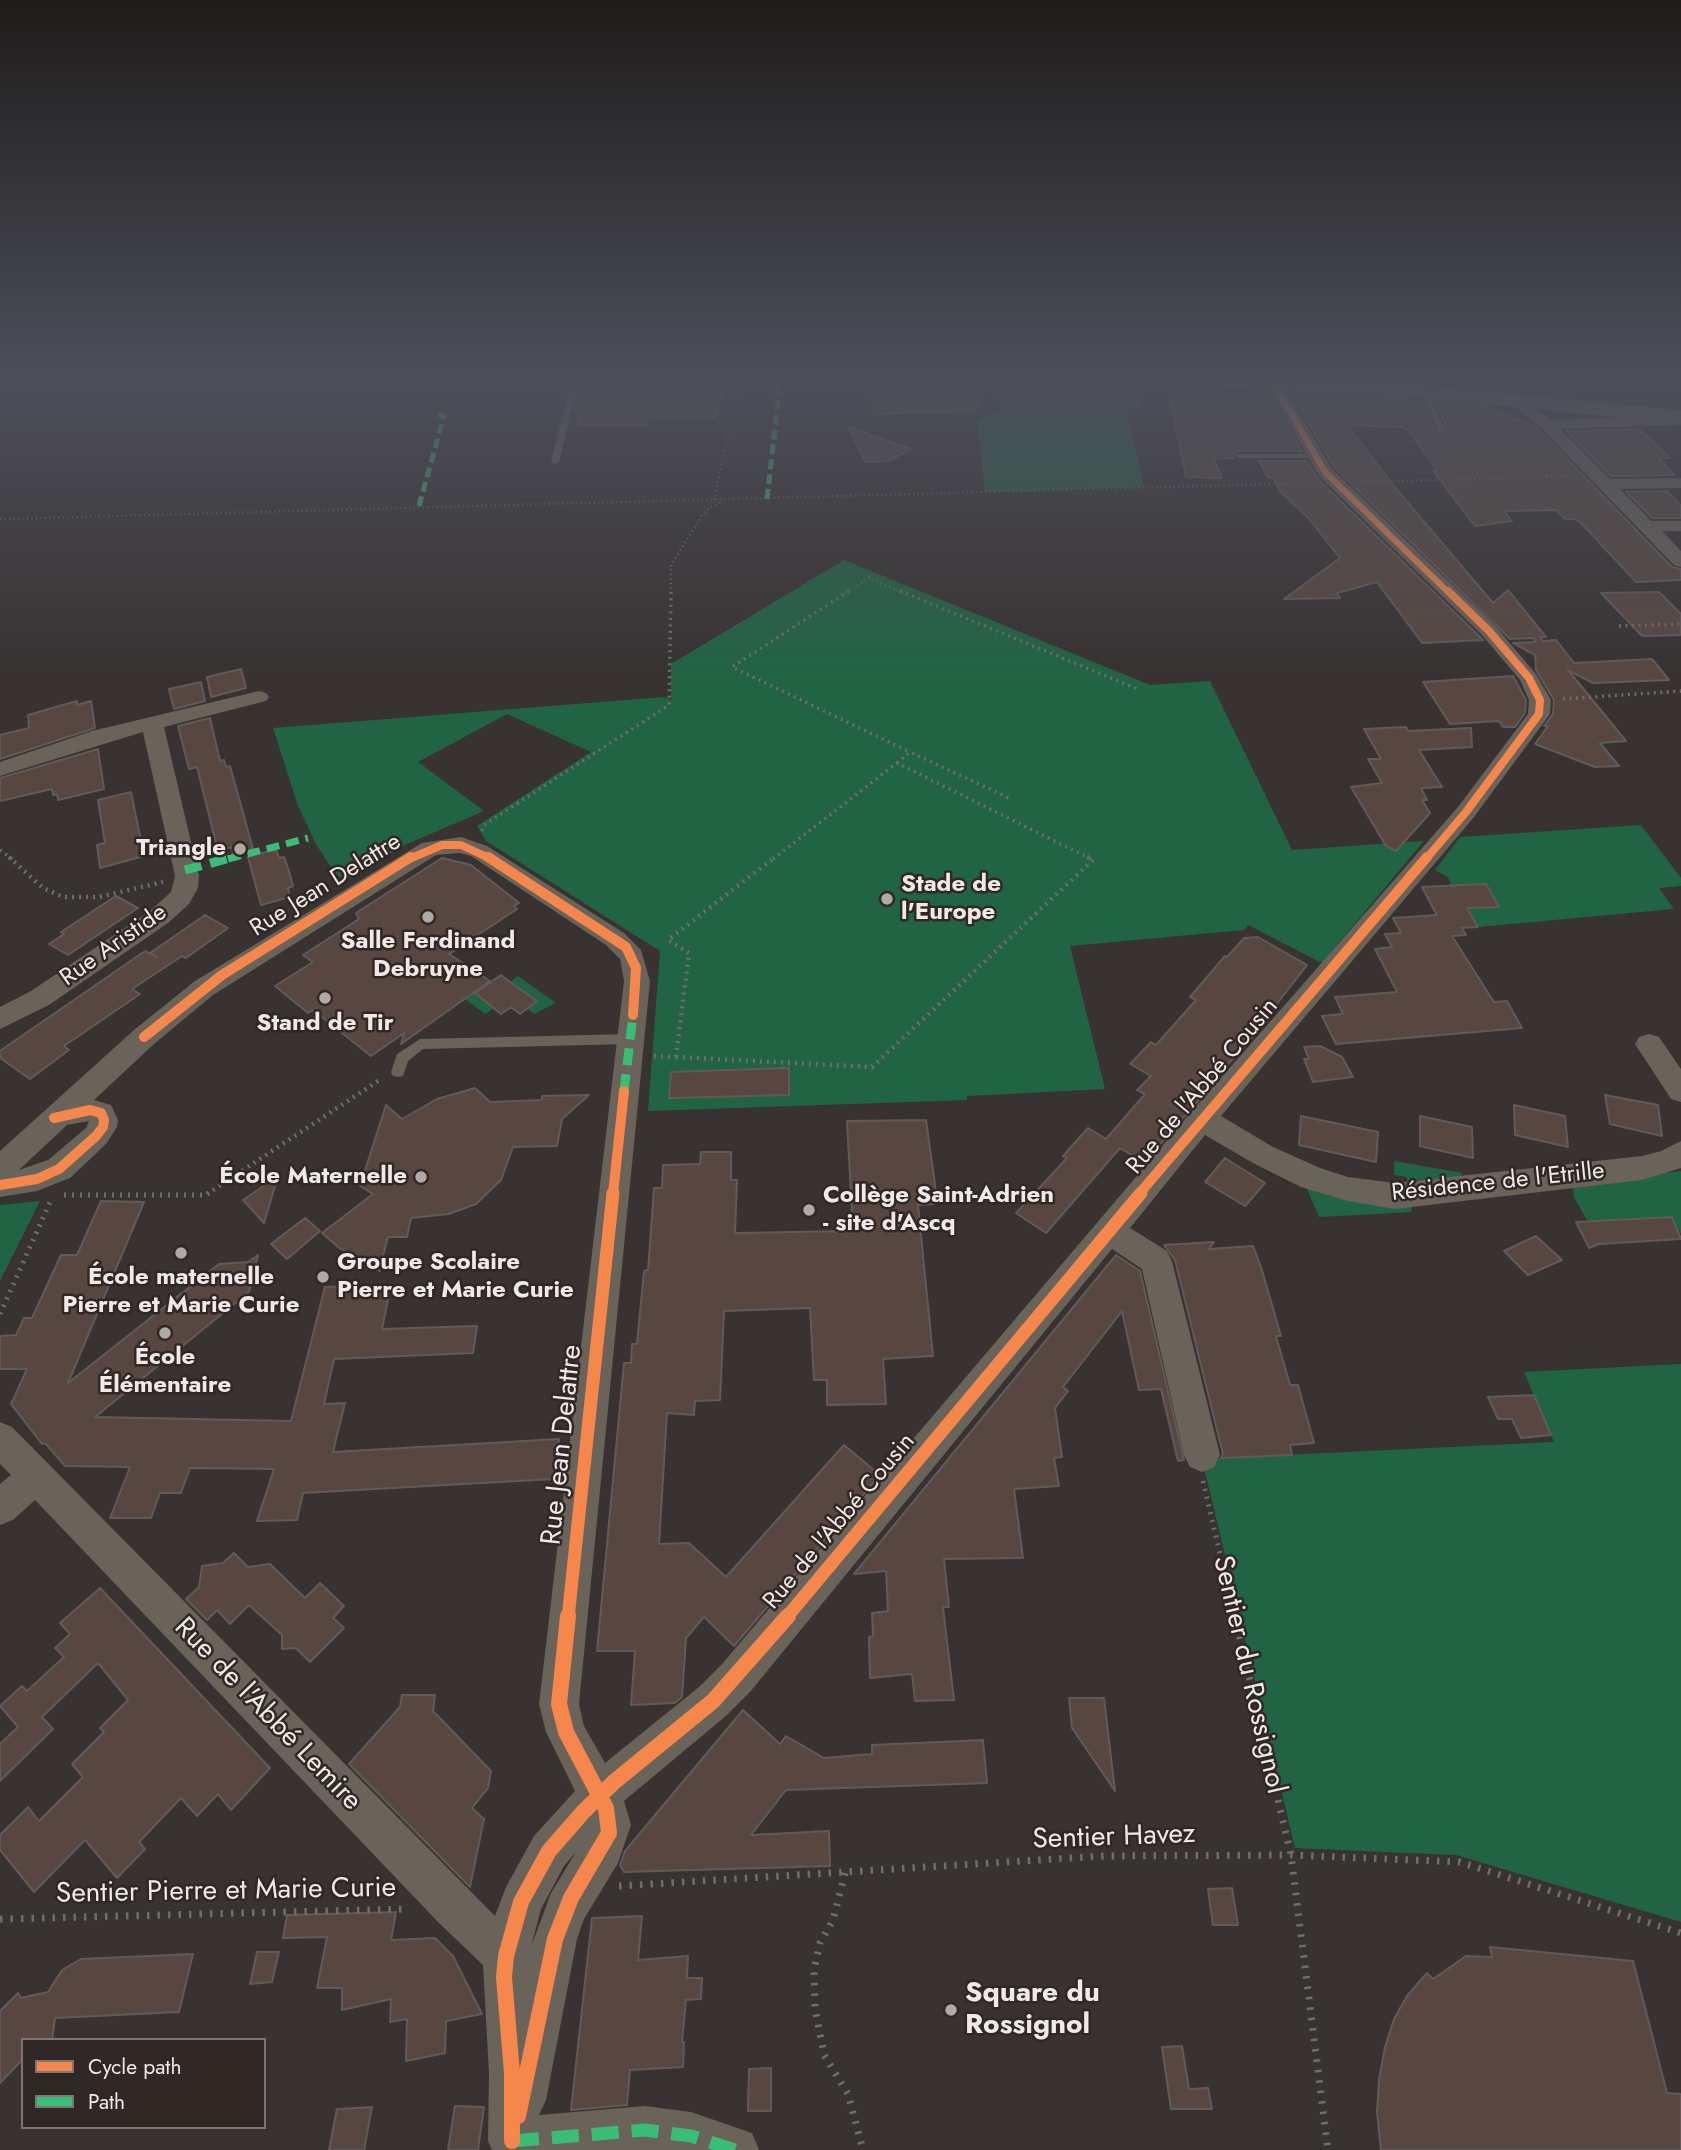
<!DOCTYPE html>
<html>
<head>
<meta charset="utf-8">
<style>
	body { margin:0 }
	#map { position:relative; width:1681px; height:2150px; overflow:hidden; background:#383231; font-family:Jost,sans-serif }
	canvas { display:block }
	.legend { position:absolute; left:21px; top:2038px; width:245px; height:91px; box-sizing:border-box; background:#312724; border:2px solid #7d7572; margin:0; padding:9px 12px; list-style:none; font-size:21px; color:#f0e9e7 }
	.legend li { display:flex; align-items:center; gap:14px; height:35px }
	.legend b { width:35px; border:2px solid #7d7572 }
</style>
</head>
<body>
<div id="map">
<canvas width="1681" height="2150"></canvas>
<ul class="legend">
<li><b style="height:9px;background:#f5874c"></b>Cycle path</li>
<li><b style="height:9px;background:#3abd76"></b>Path</li>
</ul>
</div>
<script>
const g = document.querySelector('canvas').getContext('2d');
g.lineJoin = 'round';
function paint(path, color) { g.fillStyle = color; g.fill(path, 'evenodd'); }
const toPath = rows => new Path2D(rows.map(r => 'M' + r).join(''));
function trace(path, color, width, dash) { g.strokeStyle = color; g.lineWidth = width; g.lineCap = dash ? 'butt' : 'round'; g.setLineDash(dash || []); g.stroke(path); }
function label(font, color, halo, rows, align = 'center') {
  g.font = font + ' Jost,sans-serif'; g.lineWidth = 5; g.setLineDash([]); g.textBaseline = 'middle'; g.strokeStyle = halo; g.fillStyle = color; for (const [text, x, y, turn = 0] of rows) {
    g.save(); g.translate(x, y); g.rotate((+turn || 0) * Math.PI / 180); g.textAlign = isNaN(turn) ? turn : align; if (halo) g.strokeText(text, 0, 0); g.fillText(text, 0, 0); g.restore();
  }
}
paint(toPath([
	[995,381,1136,382,1141,408,1126,408,1144,487,985,492,977,420,1000,410],
	[844,560,1150,685,1210,681,1292,850,1424,841,1322,963,1248,925,1244,930,1070,946,1105,1089,967,1096,967,1100,648,1111,660,951,486,841,477,826,591,752,507,714,418,762,484,811,407,844,346,880,336,875,316,844,298,806,273,728,664,697,671,700,671,664],
	[1641,825,1681,878,1681,886,1659,888,1674,909,1478,927,1439,921,1425,895,1451,884,1448,877,1435,870,1460,837],
	[501,975,510,982,518,976,556,1003,534,1014,527,1008,519,1014,511,1008,502,1014,494,1008,485,1014,448,986,477,982,484,977,491,982],
	[1394,1161,1462,1173,1461,1177,1408,1181,1406,1177,1394,1175],
	[1681,1171,1681,1234,1672,1217,1588,1222,1574,1197,1572,1183],
	[1305,1184,1413,1203,1411,1212,1319,1217],
	[40,1201,0,1281,0,1205],
	[1681,1364,1681,1922,1456,1855,1295,1848,1202,1459,1554,1442,1524,1372]
]), '#216443');
const building = toPath([
	[581,381,725,381,716,418,649,418,647,425,577,425,582,412,574,412,581,381],
	[971,381,980,405,976,405,976,411,873,414,871,391,921,390,920,384,971,381],
	[1167,383,1192,385,1195,397,1251,399,1251,391,1268,392,1302,451,1236,451,1233,455,1234,458,1214,459,1222,478,1186,477,1167,383],
	[1291,393,1422,401,1436,432,1444,436,1448,430,1435,401,1485,406,1536,427,1672,567,1681,569,1681,580,1636,582,1581,523,1576,519,1565,519,1556,510,1504,511,1512,521,1475,526,1433,471,1437,471,1409,431,1402,427,1347,425,1398,491,1493,603,1508,590,1546,637,1540,637,1543,641,1556,640,1574,663,1652,659,1669,680,1593,683,1568,670,1626,741,1600,743,1619,766,1595,767,1535,744,1548,726,1544,726,1553,714,1554,700,1536,670,1535,655,1513,643,1535,642,1534,638,1510,639,1334,467,1291,393],
	[848,427,911,449,888,461,866,462,848,427],
	[1639,429,1670,458,1659,458,1674,475,1611,476,1566,431,1639,429],
	[1259,461,1307,461,1317,478,1483,640,1422,643,1377,582,1337,593,1340,598,1284,599,1340,558,1310,520,1280,491,1273,477,1268,477,1259,461],
	[1667,491,1681,506,1681,518,1652,518,1626,492,1667,491],
	[1659,592,1681,614,1681,635,1642,636,1601,593,1659,592],
	[241,669,246,688,211,697,207,677,241,669],
	[1513,676,1526,700,1525,713,1515,727,1503,727,1499,721,1450,724,1423,682,1513,676],
	[201,682,205,701,174,709,169,689,201,682],
	[77,701,77,705,91,701,95,728,0,759,0,735,29,728,28,715,77,701],
	[210,718,220,761,224,760,226,767,230,766,253,849,233,854,232,847,218,851,197,767,189,769,178,726,210,718],
	[1406,727,1408,731,1471,728,1472,747,1419,750,1442,787,1421,788,1427,800,1422,800,1430,813,1396,851,1386,846,1351,787,1382,783,1368,759,1381,759,1364,729,1406,727],
	[98,749,104,789,58,800,57,794,53,795,52,789,0,801,0,778,98,749],
	[131,792,144,856,100,868,97,845,105,843,98,800,131,792],
	[276,849,279,858,284,857,289,871,293,886,288,888,290,897,261,905,248,857,276,849],
	[442,858,471,865,519,903,514,906,517,909,449,954,490,981,401,1044,404,1033,371,1056,313,1010,308,1013,275,986,313,962,303,955,359,919,356,913,442,858],
	[1486,884,1499,907,1467,908,1478,927,1462,928,1466,935,1452,936,1494,1002,1507,1001,1522,1028,1336,1044,1322,1016,1343,1014,1335,997,1397,992,1375,949,1392,947,1385,934,1401,933,1393,918,1437,915,1422,887,1486,884],
	[116,896,138,908,68,955,49,944,64,934,61,932,116,896],
	[205,915,228,928,186,958,182,956,132,989,140,994,64,1046,69,1050,30,1079,0,1058,0,1051,145,951,157,957,150,953,205,915],
	[1258,937,1307,965,1266,1018,1267,1021,1200,1095,1203,1095,1144,1163,1120,1148,1046,1233,1016,1213,1067,1158,1063,1156,1088,1128,1106,1139,1145,1094,1137,1090,1151,1076,1130,1064,1151,1042,1156,1045,1196,1000,1190,997,1225,956,1227,957,1244,938,1258,937],
	[501,975,510,982,537,1001,520,1014,511,1007,501,1014,475,993,501,975],
	[1320,1046,1342,1057,1353,1077,1313,1082,1304,1059,1309,1059,1304,1047,1320,1046],
	[789,1068,789,1095,669,1098,671,1072,789,1068],
	[475,1088,490,1102,542,1100,542,1096,589,1095,562,1119,557,1146,513,1147,501,1180,476,1204,449,1214,411,1218,407,1237,388,1237,379,1271,338,1247,322,1233,373,1194,360,1186,386,1105,402,1119,437,1099,475,1088],
	[1605,1095,1658,1105,1662,1136,1610,1124,1605,1095],
	[1514,1105,1565,1116,1568,1147,1515,1135,1514,1105],
	[1301,1116,1378,1132,1376,1162,1299,1145,1301,1116],
	[1420,1116,1472,1127,1473,1158,1420,1146,1420,1116],
	[926,1120,936,1192,933,1192,934,1204,918,1205,933,1356,883,1359,886,1404,827,1405,827,1380,814,1380,810,1308,724,1311,720,1400,695,1401,694,1415,667,1413,659,1544,689,1543,726,1577,844,1445,880,1475,734,1646,704,1617,686,1638,682,1697,675,1703,631,1705,635,1651,597,1651,624,1363,631,1363,632,1344,637,1344,644,1271,648,1270,654,1188,662,1188,663,1165,700,1164,701,1152,731,1152,731,1180,737,1180,735,1233,853,1231,847,1121,926,1120],
	[1225,1158,1265,1183,1245,1206,1205,1182,1225,1158],
	[278,1176,264,1223,243,1200,278,1176],
	[101,1201,144,1202,68,1383,219,1264,248,1262,258,1255,249,1292,95,1417,291,1421,325,1287,391,1285,382,1329,477,1326,473,1353,334,1359,324,1404,345,1403,333,1452,559,1439,554,1479,303,1493,297,1520,257,1521,274,1469,190,1468,181,1493,160,1493,151,1518,110,1518,130,1467,65,1466,45,1443,42,1444,11,1404,27,1369,0,1369,0,1336,16,1335,24,1318,32,1318,61,1255,77,1255,101,1201],
	[1672,1217,1681,1239,1599,1244,1589,1248,1576,1222,1672,1217],
	[305,1218,320,1231,287,1259,271,1244,305,1218],
	[1536,1236,1562,1260,1528,1275,1504,1251,1536,1236],
	[1214,1242,1209,1249,1253,1246,1261,1267,1281,1336,1276,1336,1290,1385,1298,1385,1314,1443,1290,1445,1292,1455,1221,1458,1223,1454,1175,1260,1164,1245,1214,1242],
	[1116,1255,1140,1271,1184,1460,1178,1461,1161,1389,1139,1390,1122,1311,1063,1387,1068,1391,1055,1408,1062,1457,1054,1458,1059,1486,1014,1489,1023,1558,944,1559,949,1607,943,1607,954,1700,915,1701,912,1674,870,1678,869,1637,873,1636,872,1613,888,1611,886,1571,854,1574,1116,1255],
	[1534,1395,1551,1435,1521,1438,1512,1419,1498,1419,1488,1397,1534,1395],
	[234,1553,248,1567,270,1564,305,1598,320,1583,344,1606,333,1618,344,1628,310,1662,296,1648,282,1649,282,1635,249,1605,230,1624,217,1610,207,1620,186,1599,199,1587,202,1566,223,1563,234,1553],
	[100,1588,270,1768,231,1810,218,1794,197,1816,181,1798,139,1842,145,1849,117,1878,85,1840,34,1892,0,1850,0,1835,28,1807,39,1821,83,1777,72,1764,104,1732,100,1728,128,1700,98,1663,42,1717,53,1729,0,1781,0,1744,18,1727,0,1706,22,1686,27,1691,64,1657,55,1648,70,1634,60,1623,100,1588],
	[402,1695,435,1695,433,1711,491,1771,488,1788,472,1808,484,1819,470,1887,349,1764,400,1707,402,1695],
	[1069,1698,1104,1698,1115,1791,1072,1728,1069,1698],
	[743,1710,780,1744,786,1736,824,1758,872,1754,872,1745,983,1740,987,1783,786,1790,751,1835,829,1831,830,1866,624,1872,620,1865,625,1851,743,1710],
	[1232,1888,1238,1925,1213,1925,1208,1889,1232,1888],
	[396,1912,391,1940,435,1938,453,1956,482,2014,446,2021,445,2053,406,2061,407,2019,390,2022,391,1999,342,2010,342,1988,317,1988,327,1937,283,1938,287,1915,396,1912],
	[642,1916,638,1960,688,1956,687,1978,702,1978,701,1999,686,2000,682,2042,684,2042,683,2067,630,2070,627,2105,571,2110,592,1918,642,1916],
	[1490,1947,1633,1961,1667,2093,1681,2094,1681,2150,1381,2150,1377,2112,1379,2080,1385,2047,1394,2019,1407,1996,1427,1973,1433,1979,1466,1956,1492,1957,1490,1947],
	[257,1952,279,1952,272,1982,250,1984,257,1952],
	[193,1954,179,2012,55,2018,52,2040,23,2040,23,2059,0,2083,0,2011,18,1993,21,1998,48,1992,62,1970,81,1959,193,1954],
	[1182,2046,1189,2089,1208,2088,1212,2109,1171,2109,1162,2047,1182,2046],
	[771,2068,771,2111,748,2111,749,2069,771,2068],
	[455,2106,484,2107,478,2150,448,2150,455,2106],
	[372,2107,364,2150,329,2150,337,2109,372,2107]
]);
paint(building, '#584740');
trace(building, '#605b5a', 2);
trace(toPath([
	[1451,443,1478,477],
	[1362,482,1570,476],
	[714,500,740,381],
	[0,519,1311,483],
	[671,593,671,565,705,511,721,502],
	[846,593,869,578,904,593]
]), '#716d67', 2.5, [1, 3.5]);
trace(toPath([
	[849,591,732,667,910,752],
	[900,591,1140,690],
	[1619,626,1681,624],
	[1563,699,1681,691],
	[897,763,910,752,1011,799],
	[482,831,484,825,669,705,671,591],
	[0,850,12,859],
	[773,859,897,763,1091,859]
]), '#716d67', 3.5, [2, 4.5]);
trace(toPath([
	[9,857,43,888,63,897,99,897,163,882],
	[654,1056,676,1057],
	[676,1057,872,1067,1093,860,1087,857],
	[676,1057,689,953,668,940,775,857],
	[207,1194,381,1079]
]), '#716d67', 4.5, [2, 5]);
trace(toPath([
	[64,1195,206,1195,209,1193],
	[0,1314,51,1200],
	[1203,1481,1235,1618]
]), '#716d67', 5, [2, 6]);
trace(toPath([
	[1235,1616,1291,1855,1328,2150],
	[845,1873,833,1920,820,1943,814,1970,815,2008,824,2055,848,2094,863,2150],
	[619,1886,1104,1856,1291,1855,1460,1862,1681,1933],
	[0,1919,409,1909]
]), '#716d67', 7, [2.5, 8]);
paint(toPath([
	[571,381,579,381,559,462,555,464,551,462,571,381],
	[1420,390,1427,392,1446,431,1445,433,1438,431,1420,390],
	[1236,454,1316,454,1320,456,1316,458,1239,458,1235,456,1236,454],
	[630,1034,637,1039,630,1044,423,1049,408,1061,403,1076,398,1077,393,1076,391,1072,397,1054,420,1039,630,1034]
]), '#69635a');
paint(toPath([
	[1270,381,1284,381,1285,389,1332,469,1496,627,1536,674,1551,700,1550,714,1474,817,1221,1116,1273,1147,1320,1168,1348,1177,1395,1183,1642,1156,1661,1151,1681,1141,1681,1168,1642,1180,1395,1209,1348,1201,1301,1187,1253,1163,1205,1135,1130,1228,1167,1251,1172,1261,1220,1455,1214,1467,1202,1472,1190,1467,1184,1455,1142,1269,1112,1249,750,1692,727,1715,624,1801,631,1825,618,1863,584,1919,577,1939,546,2100,539,2115,645,2106,691,2112,752,2133,759,2150,492,2150,488,2141,489,2073,483,1965,439,1923,35,1500,13,1520,0,1525,0,1484,11,1475,0,1464,0,1422,12,1427,495,1916,506,1887,534,1836,575,1791,546,1732,539,1704,624,981,620,959,606,945,471,856,460,853,436,855,213,995,154,1044,94,1100,111,1105,118,1120,117,1127,106,1144,70,1178,37,1191,0,1197,0,1151,134,1030,195,981,422,843,461,837,487,846,624,933,641,950,650,981,579,1704,584,1726,605,1763,699,1687,722,1664,1192,1111,1458,807,1528,714,1529,700,1520,680,1482,635,1319,476,1269,389,1270,381],
	[89,1121,86,1128,48,1160,19,1170,67,1125,89,1121],
	[576,1852,551,1893,531,1947,541,1909,564,1866,576,1852],
	[1517,396,1551,420,1681,415,1681,425,1560,429,1610,479,1681,478,1681,488,1620,489,1651,521,1681,521,1681,531,1662,531,1681,551,1681,567,1674,565,1541,428,1512,404,1509,401,1512,398,1517,396],
	[259,691,266,693,269,697,266,701,164,727,199,876,198,888,189,904,168,923,49,1005,0,1029,0,1007,31,991,150,911,171,892,175,876,143,732,0,776,0,762,92,731,259,691],
	[1649,1034,1659,1037,1681,1069,1681,1102,1671,1099,1635,1044,1639,1037,1649,1034]
]), '#69635a');
paint(toPath([
	[1215,381,1328,381,1438,387,1681,410,1681,424,1438,399,1225,387,1218,385,1215,381]
]), '#6d6659');
trace(toPath([
	[767,499,778,402,777,381],
	[419,506,444,416,434,413]
]), '#3abd76', 5, [10, 5]);
trace(toPath([
	[228,859,308,838]
]), '#3abd76', 7, [13, 7]);
trace(toPath([
	[185,870,234,857],
	[624,1091,633,1015]
]), '#3abd76', 9, [17, 9]);
trace(toPath([
	[512,2141,645,2130,691,2136,735,2150]
]), '#3abd76', 13, [27, 13]);
trace(toPath([
	[1277,381,1277,389,1325,472,1449,593]
]), '#f5874c', 6);
trace(toPath([
	[409,859,442,845,461,845,491,859],
	[1426,859,1466,812,1539,714,1540,700,1529,678,1489,631,1448,591]
]), '#f5874c', 8);
trace(toPath([
	[488,857,626,947,636,968,633,1015],
	[144,1037,222,975,411,857],
	[0,1185,37,1179,59,1169,96,1136,103,1127,104,1120,101,1113,90,1110,54,1118],
	[613,1194,624,1091],
	[1139,1194,1427,857]
]), '#f5874c', 10);
trace(toPath([
	[568,1618,613,1193],
	[786,1618,1141,1193]
]), '#f5874c', 13);
trace(toPath([
	[518,2116,555,1939,571,1898,609,1833,606,1808,566,1732,559,1704,568,1616],
	[512,2141,512,2073,504,1977,506,1956,521,1902,549,1851,584,1811,614,1782,713,1701,788,1616]
]), '#f5874c', 16);
const sky = g.createLinearGradient(0, 0, 0, 682);
sky.addColorStop(0, '#1f1c1b');
sky.addColorStop(0.56, '#4d4f5a');
sky.addColorStop(1, '#4d4f5a00');
g.fillStyle = sky;
g.fillRect(0, 0, 1681, 682);
for (const [x, y, r, color] of [
	[240,849,7,"#b0a9a7"],
	[887,899,7,"#b0a9a7"],
	[428,917,7,"#b0a9a7"],
	[325,998,7,"#b0a9a7"],
	[421,1177,7,"#b0a9a7"],
	[809,1210,7,"#b0a9a7"],
	[181,1253,7,"#b0a9a7"],
	[323,1277,7,"#b0a9a7"],
	[165,1333,7,"#b0a9a7"],
	[951,2010,7,"#b0a9a7"]
]) { const dot = new Path2D(); dot.arc(x, y, r, 0, 2 * Math.PI); g.fillStyle = color; g.fill(dot); trace(dot, '#312724', 2.5); }
label('bold 24px', '#f0e9e7', '#312724', [
	["Triangle",226,849,"right"],
	["Stade de",901,885,"left"],
	["l'Europe",901,913,"left"],
	["Salle Ferdinand",428,942],
	["Debruyne",428,970],
	["Stand de Tir",325,1024],
	["École Maternelle",407,1177,"right"],
	["Collège Saint-Adrien",823,1196,"left"],
	["- site d'Ascq",823,1224,"left"],
	["Groupe Scolaire",337,1263,"left"],
	["Pierre et Marie Curie",337,1291,"left"],
	["École maternelle",181,1278],
	["Pierre et Marie Curie",181,1306],
	["École",165,1358],
	["Élémentaire",165,1386]
]);
label('24px', '#f0e9e7', '#312724', [
	["Rue Jean Delattre",326,886,-32],
	["Rue Aristide",114,946,-35],
	["Rue de l'Abbé Cousin",1203,1087,-50],
	["Résidence de l'Etrille",1498,1183,-6],
	["Rue de l'Abbé Cousin",840,1522,-50]
]);
label('28px', '#f0e9e7', '#312724', [
	["Rue Jean Delattre",563,1445,-84],
	["Sentier du Rossignol",1248,1675,77],
	["Rue de l'Abbé Lemire",267,1715,46],
	["Sentier Havez",1114,1838,-2],
	["Sentier Pierre et Marie Curie",226,1892,-1]
]);
label('bold 28px', '#f0e9e7', '#312724', [
	["Square du",965,1994],
	["Rossignol",965,2026]
], 'left');
</script>
</body>
</html>
